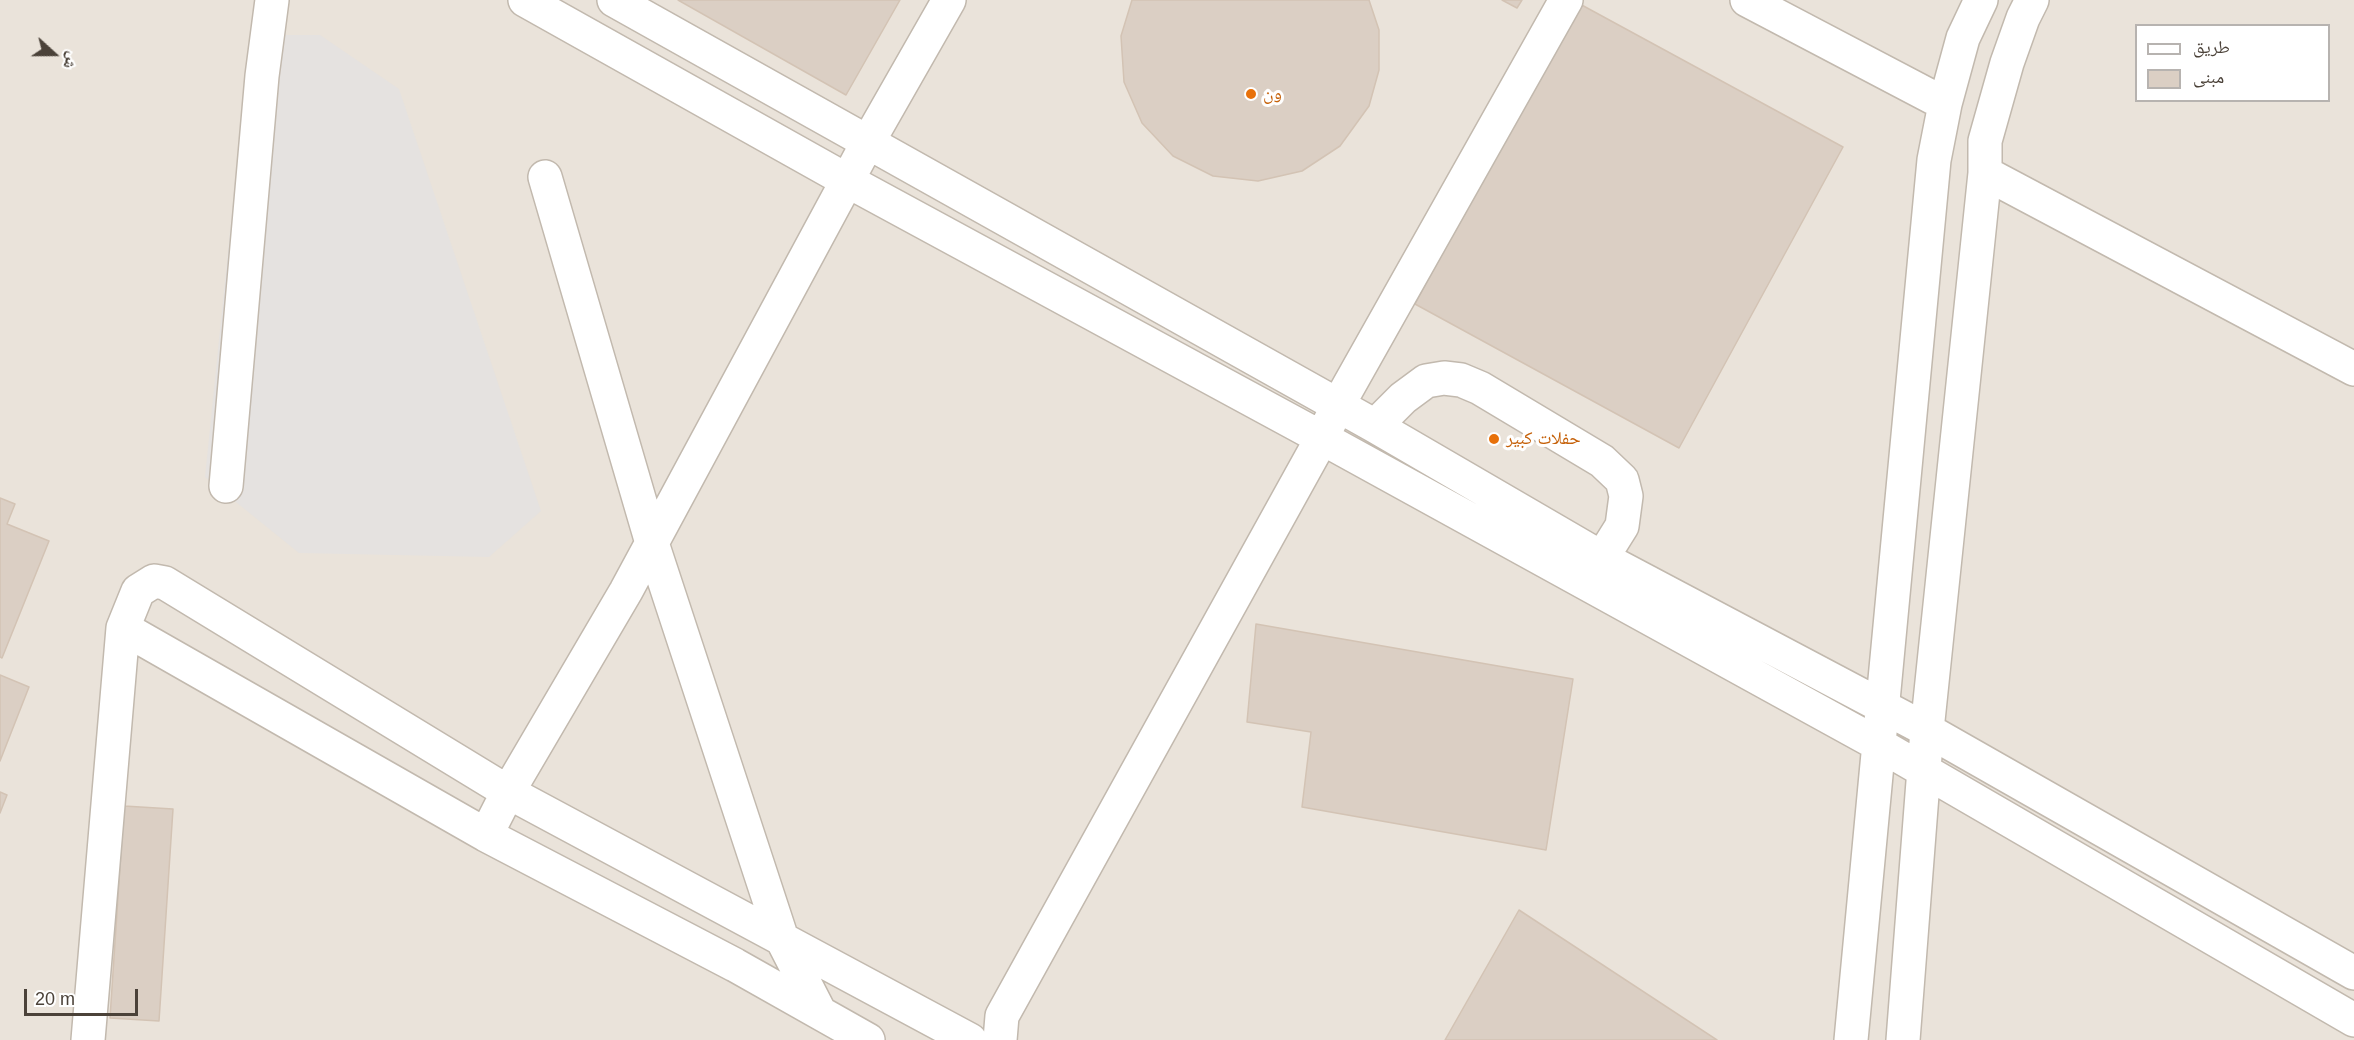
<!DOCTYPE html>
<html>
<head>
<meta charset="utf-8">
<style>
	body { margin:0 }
	#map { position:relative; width:2354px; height:1040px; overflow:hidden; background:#f6f2ec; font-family:Arial,"Noto Naskh Arabic",sans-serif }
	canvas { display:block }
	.legend { position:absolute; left:2135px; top:24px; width:195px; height:78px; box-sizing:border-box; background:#fff; border:2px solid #b7b3b0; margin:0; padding:8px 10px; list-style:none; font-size:18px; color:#4b4239 }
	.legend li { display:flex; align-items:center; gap:12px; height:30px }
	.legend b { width:30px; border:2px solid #b7b3b0 }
	.north { position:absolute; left:24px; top:24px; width:60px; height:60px; -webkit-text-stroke:4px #fff; paint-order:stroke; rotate:111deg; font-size:16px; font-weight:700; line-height:24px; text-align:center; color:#4b4239 }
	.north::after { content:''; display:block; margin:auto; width:21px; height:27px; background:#4b4239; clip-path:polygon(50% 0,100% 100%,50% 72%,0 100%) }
	.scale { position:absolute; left:24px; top:989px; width:114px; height:27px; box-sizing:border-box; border:3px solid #4b4239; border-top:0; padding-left:8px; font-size:18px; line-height:21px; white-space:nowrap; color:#4b4239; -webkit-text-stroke:4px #fff; paint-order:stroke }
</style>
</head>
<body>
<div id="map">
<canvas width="2354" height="1040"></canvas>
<ul class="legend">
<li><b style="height:8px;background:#fff"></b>طريق</li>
<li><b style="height:16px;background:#dbcfc4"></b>مبنى</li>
</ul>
<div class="north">ش</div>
<div class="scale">20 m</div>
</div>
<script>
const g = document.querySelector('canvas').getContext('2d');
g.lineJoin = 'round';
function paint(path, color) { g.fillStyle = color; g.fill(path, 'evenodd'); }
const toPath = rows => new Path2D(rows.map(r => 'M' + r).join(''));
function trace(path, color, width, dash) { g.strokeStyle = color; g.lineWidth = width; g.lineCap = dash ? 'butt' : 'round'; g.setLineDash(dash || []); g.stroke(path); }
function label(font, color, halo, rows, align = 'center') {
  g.font = font + ' Arial,"Noto Naskh Arabic",sans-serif'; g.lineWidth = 6; g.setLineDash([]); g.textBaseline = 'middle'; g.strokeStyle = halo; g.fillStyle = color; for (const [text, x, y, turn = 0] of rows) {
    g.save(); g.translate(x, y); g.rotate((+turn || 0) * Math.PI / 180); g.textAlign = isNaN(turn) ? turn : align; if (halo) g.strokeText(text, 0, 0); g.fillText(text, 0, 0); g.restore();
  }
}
paint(toPath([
	[0,0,2354,0,2354,1040,0,1040],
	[2136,26,2328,26,2328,100,2136,100]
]), '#eae3da');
paint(toPath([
	[250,35,320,35,399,89,541,511,489,557,299,553,205,477]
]), '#e5e2e0');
const building = toPath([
	[678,0,900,0,846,95,678,0],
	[1132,0,1369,0,1379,30,1379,70,1369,106,1340,146,1302,171,1258,181,1213,176,1173,156,1142,123,1124,82,1121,36,1132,0],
	[1502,0,1522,0,1517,8,1502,0],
	[1578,3,1843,147,1679,448,1415,304,1578,3],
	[0,498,15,504,7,524,49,541,2,658,0,657,0,498],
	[1256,624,1573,679,1546,850,1302,807,1311,732,1247,722,1256,624],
	[0,675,29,687,0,761,0,675],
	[0,792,7,795,0,813,0,792],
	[124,806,173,809,159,1021,110,1018,124,806],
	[1519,910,1717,1040,1445,1040,1519,910]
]);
paint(building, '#dbcfc4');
trace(building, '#d3c3b4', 1.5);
const minor = toPath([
	[525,0,848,181,1322,438,1878,744,2354,1020],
	[614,0,1375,426,1602,558,1927,730,2354,973],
	[1747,0,1945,104],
	[1985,173,2354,369],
	[545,177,652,543,782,939,820,1013],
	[1375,426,1403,398,1426,381,1444,378,1461,380,1480,388,1602,461,1622,480,1626,496,1622,526,1602,558],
	[226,486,262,76,272,0],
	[123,628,486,835,735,965,868,1040],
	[486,835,508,792,626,591,868,142,949,0],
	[88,1040,123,628,138,591,154,581,165,583,508,792,970,1040],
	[1000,1040,1002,1016,1322,438,1338,405,1566,0],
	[1851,1040,1934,160,1945,104,1963,38,1981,0],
	[1903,1040,1927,730,1985,173,1985,141,2007,63,2023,18,2032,0]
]);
trace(minor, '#c2b9ae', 36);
trace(minor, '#fff', 33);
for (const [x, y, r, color] of [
	[1251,94,6,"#e8710a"],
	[1494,439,6,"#e8710a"]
]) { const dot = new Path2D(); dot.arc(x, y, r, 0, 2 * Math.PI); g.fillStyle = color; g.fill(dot); trace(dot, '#fff', 2); }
label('18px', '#c56008', '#fff', [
	["ون",1263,94],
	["حفلات کبیر",1506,439]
], 'left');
</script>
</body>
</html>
